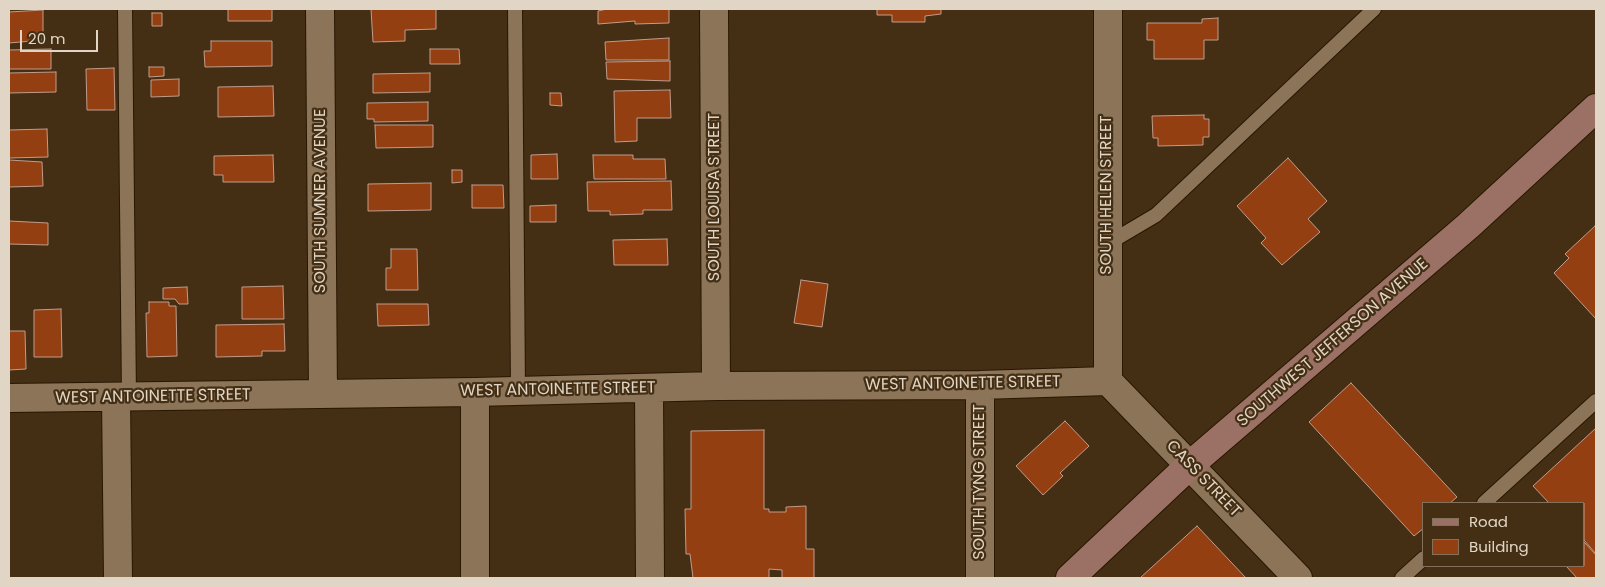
<!DOCTYPE html>
<html>
<head>
<meta charset="utf-8">
<style>
	body { margin:0 }
	#map { position:relative; width:1605px; height:587px; overflow:hidden; background:#442f15; font-family:Poppins,sans-serif }
	canvas { display:block }
	.frame { position:absolute; inset:0; border:10px solid #e1d5c5; pointer-events:none }
	.legend { position:absolute; left:1422px; top:502px; width:162px; height:65px; box-sizing:border-box; background:#442f15; border:1px solid #83715b; margin:0; padding:6px 9px; list-style:none; font-size:15px; color:#e1d5c5 }
	.legend li { display:flex; align-items:center; gap:10px; height:25px }
	.legend b { width:25px; border:1px solid #83715b }
	.scale { position:absolute; left:20px; top:30px; width:78px; height:22px; box-sizing:border-box; border:2px solid #e1d5c5; border-top:0; padding-left:6px; font-size:15px; line-height:18px; white-space:nowrap; color:#e1d5c5; -webkit-text-stroke:4px #442f15; paint-order:stroke }
</style>
</head>
<body>
<div id="map">
<canvas width="1605" height="587"></canvas>
<div class="frame"></div>
<ul class="legend">
<li><b style="height:6px;background:#9b7165"></b>Road</li>
<li><b style="height:14px;background:#933f11"></b>Building</li>
</ul>
<div class="scale">20 m</div>
</div>
<script>
const g = document.querySelector('canvas').getContext('2d');
g.lineJoin = 'round';
function paint(path, color) { g.fillStyle = color; g.fill(path, 'evenodd'); }
const toPath = rows => new Path2D(rows.map(r => 'M' + r).join(''));
function trace(path, color, width, dash) { g.strokeStyle = color; g.lineWidth = width; g.lineCap = dash ? 'butt' : 'round'; g.setLineDash(dash || []); g.stroke(path); }
function label(font, color, halo, rows, align = 'center') {
  g.font = font + ' Poppins,sans-serif'; g.lineWidth = 4.5; g.setLineDash([]); g.textBaseline = 'middle'; g.strokeStyle = halo; g.fillStyle = color; for (const [text, x, y, turn = 0] of rows) {
    g.save(); g.translate(x, y); g.rotate((+turn || 0) * Math.PI / 180); g.textAlign = isNaN(turn) ? turn : align; if (halo) g.strokeText(text, 0, 0); g.fillText(text, 0, 0); g.restore();
  }
}
const building = toPath([
	[228,9,272,9,272,21,228,21,228,9],
	[371,9,436,9,436,29,405,30,405,41,373,42,371,9],
	[607,9,669,9,669,23,635,24,635,21,598,24,598,11,607,9],
	[877,9,941,9,941,14,925,16,925,22,892,22,892,15,877,15,877,9],
	[43,10,43,40,9,43,9,12,43,10],
	[152,13,162,13,162,26,152,26,152,13],
	[1218,18,1218,40,1204,40,1204,59,1154,59,1154,40,1147,40,1147,23,1202,23,1202,19,1218,18],
	[669,38,669,60,606,60,605,42,669,38],
	[211,41,272,41,272,66,205,67,204,51,211,51,211,41],
	[51,49,51,69,9,69,9,50,51,49],
	[430,49,459,49,460,64,430,64,430,49],
	[670,61,670,81,607,79,606,62,670,61],
	[149,67,164,67,164,76,149,77,149,67],
	[114,68,115,110,87,110,86,69,114,68],
	[56,72,56,92,9,93,9,73,56,72],
	[430,73,430,92,373,93,373,74,430,73],
	[179,79,179,96,151,97,151,80,179,79],
	[273,86,274,116,218,117,218,87,273,86],
	[670,90,671,118,637,118,637,141,615,142,614,91,670,90],
	[550,93,561,93,562,106,550,105,550,93],
	[428,102,428,121,374,122,374,119,367,119,367,103,428,102],
	[1204,115,1204,119,1209,119,1209,137,1203,137,1203,145,1158,146,1158,138,1153,138,1152,116,1204,115],
	[375,125,433,125,433,147,376,148,375,125],
	[47,129,48,157,9,158,9,130,47,129],
	[557,154,558,179,531,179,531,155,557,154],
	[273,155,274,182,223,182,223,175,214,175,214,156,273,155],
	[593,155,633,155,633,159,665,159,666,179,594,179,593,155],
	[1288,158,1327,201,1308,219,1320,232,1282,265,1261,243,1266,238,1237,206,1288,158],
	[9,160,42,162,43,186,9,187,9,160],
	[452,170,462,170,462,182,452,183,452,170],
	[671,181,672,210,643,210,643,214,610,215,610,211,588,211,587,182,671,181],
	[431,183,431,210,368,211,368,184,431,183],
	[472,185,503,185,504,208,472,208,472,185],
	[556,205,556,222,530,222,530,206,556,205],
	[9,221,48,223,48,245,9,244,9,221],
	[1595,226,1596,228,1596,319,1554,273,1569,258,1565,254,1595,226],
	[667,239,668,265,614,265,613,240,667,239],
	[391,249,417,249,418,290,386,290,386,268,391,268,391,249],
	[801,280,828,284,822,327,794,323,801,280],
	[283,286,284,319,242,319,242,287,283,286],
	[187,287,188,304,179,304,175,299,163,299,163,288,187,287],
	[149,302,169,302,169,306,176,306,177,356,147,357,146,313,149,313,149,302],
	[377,304,428,304,429,325,378,326,377,304],
	[61,309,62,357,34,357,34,310,61,309],
	[284,324,285,351,262,351,262,356,216,357,216,325,284,324],
	[9,331,25,331,26,369,9,370,9,331],
	[1351,383,1457,497,1450,503,1424,503,1424,528,1414,536,1309,422,1351,383],
	[1065,421,1089,446,1060,473,1063,476,1043,495,1016,466,1065,421],
	[1596,428,1596,554,1584,540,1584,503,1549,503,1533,486,1596,428],
	[764,430,764,509,769,509,769,512,786,512,786,507,806,506,806,549,814,549,814,578,782,578,782,570,769,569,769,578,693,578,690,554,686,554,685,509,691,509,691,431,764,430],
	[1197,526,1246,578,1140,578,1197,526],
	[1584,542,1596,555,1596,578,1577,578,1566,566,1584,566,1584,542]
]);
paint(building, '#933f11');
trace(building, '#c19c8c', 1);
const service = toPath([
	[125,9,129,398],
	[515,9,518,391],
	[1107,244,1156,215,1374,9],
	[1484,503,1596,401],
	[1402,578,1424,558]
]);
const minor = toPath([
	[320,9,323,394],
	[714,9,716,386],
	[1108,381,1108,9],
	[1108,381,1298,578],
	[980,385,980,578],
	[649,389,650,578],
	[475,392,475,578],
	[9,398,475,392,716,386,980,385,1108,381],
	[116,398,118,578]
]);
const secondary = toPath([
	[1070,578,1190,465,1468,226,1596,108]
]);
trace(service, '#291700', 16);
trace(minor, '#291700', 30);
trace(secondary, '#291700', 30);
trace(service, '#8b7458', 14);
trace(minor, '#8b7458', 28);
trace(secondary, '#9b7165', 28);
label('16px', '#e1d5c5', '#442f15', [
	["SOUTH HELEN STREET",1107,195,-90],
	["SOUTH LOUISA STREET",715,197,-90],
	["SOUTH SUMNER AVENUE",321,201,-90],
	["SOUTHWEST JEFFERSON AVENUE",1333,343,-41],
	["WEST ANTOINETTE STREET",963,384,-1],
	["WEST ANTOINETTE STREET",558,390,-1],
	["WEST ANTOINETTE STREET",153,397,-1],
	["CASS STREET",1203,479,46],
	["SOUTH TYNG STREET",980,482,-90]
]);
</script>
</body>
</html>
